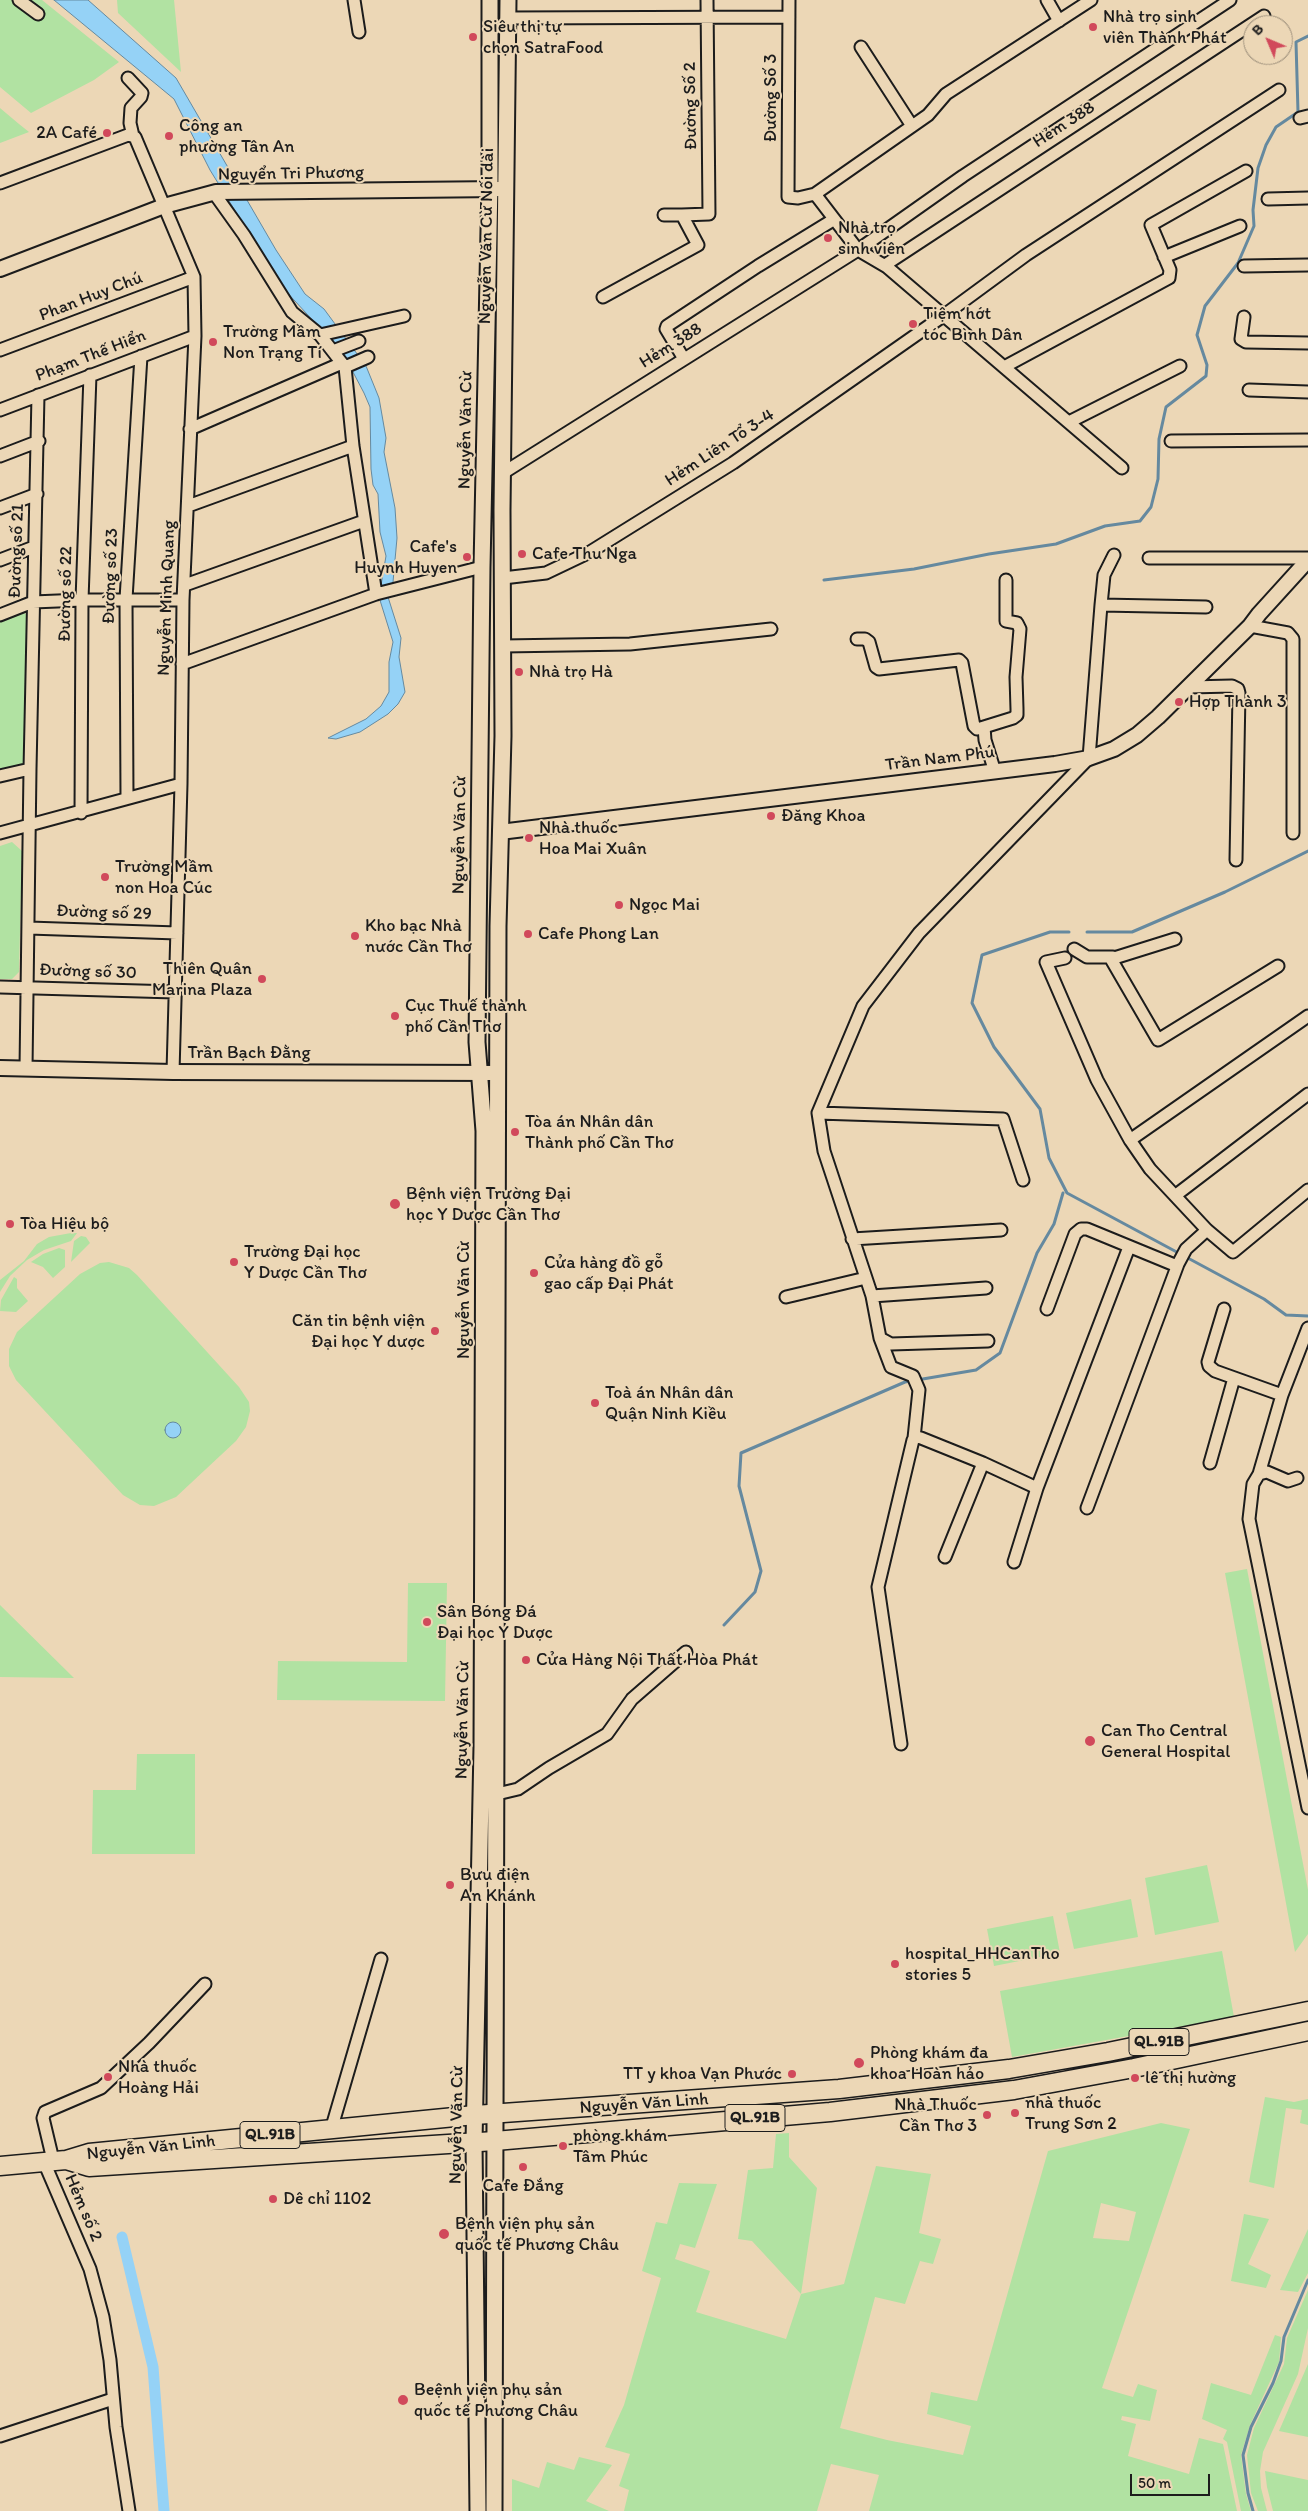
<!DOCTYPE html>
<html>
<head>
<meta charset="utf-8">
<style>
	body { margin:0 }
	#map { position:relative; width:1308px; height:2511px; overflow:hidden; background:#ecd7b6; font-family:Itim,sans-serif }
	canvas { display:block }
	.north { position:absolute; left:1243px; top:15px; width:50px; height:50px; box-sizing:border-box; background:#ecd7b6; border:1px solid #998c78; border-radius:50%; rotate:315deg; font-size:14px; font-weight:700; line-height:20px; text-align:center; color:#1c1c1c }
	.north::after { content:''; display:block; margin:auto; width:18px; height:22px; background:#d1495b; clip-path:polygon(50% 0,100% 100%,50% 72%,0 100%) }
	.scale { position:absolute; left:1130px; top:2474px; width:80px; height:22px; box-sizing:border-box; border:2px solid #1c1c1c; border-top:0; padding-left:6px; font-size:15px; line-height:18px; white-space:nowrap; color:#1c1c1c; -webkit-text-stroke:4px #ecd7b6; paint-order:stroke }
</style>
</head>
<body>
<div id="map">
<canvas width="1308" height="2511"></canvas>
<div class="north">B</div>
<div class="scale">50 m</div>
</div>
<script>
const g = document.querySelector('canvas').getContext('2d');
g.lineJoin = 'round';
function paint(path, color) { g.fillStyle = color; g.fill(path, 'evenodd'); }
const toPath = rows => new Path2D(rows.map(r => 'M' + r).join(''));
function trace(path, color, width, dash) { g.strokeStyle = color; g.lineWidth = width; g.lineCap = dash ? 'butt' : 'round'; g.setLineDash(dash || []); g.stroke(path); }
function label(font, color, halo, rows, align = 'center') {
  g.font = font + ' Itim,sans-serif'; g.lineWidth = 4; g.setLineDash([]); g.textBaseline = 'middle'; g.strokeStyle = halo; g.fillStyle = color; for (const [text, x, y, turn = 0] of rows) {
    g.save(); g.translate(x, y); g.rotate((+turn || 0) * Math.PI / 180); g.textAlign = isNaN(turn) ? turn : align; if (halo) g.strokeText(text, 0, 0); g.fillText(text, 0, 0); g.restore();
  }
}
paint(toPath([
	[0,0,42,0,119,62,94,80,31,113,0,87],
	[117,0,174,0,181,72,118,13],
	[0,108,19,124,29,132,0,143],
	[24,613,31,616,25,764,0,772,0,622],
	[12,842,22,851,19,972,12,979,0,979,0,846],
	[71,1233,77,1233,71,1241,44,1250,27,1260,10,1276,0,1292,0,1280,24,1261,37,1244,49,1237],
	[81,1236,86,1237,90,1243,71,1262,74,1241],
	[59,1248,65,1250,65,1267,53,1278,43,1267,31,1262,43,1254],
	[109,1262,129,1268,137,1275,239,1387,249,1402,250,1411,246,1427,236,1441,176,1497,154,1506,140,1505,123,1495,16,1380,9,1366,9,1349,17,1332,80,1274,100,1263],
	[14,1277,17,1279,17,1288,28,1301,16,1312,0,1311,1,1300],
	[1247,1569,1308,1890,1308,1934,1295,1952,1225,1573],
	[408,1583,447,1583,445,1701,277,1700,278,1661,407,1662],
	[0,1605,74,1678,0,1677],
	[137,1754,195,1754,195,1854,92,1854,93,1790,136,1790],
	[1207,1865,1219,1922,1155,1935,1145,1878],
	[1131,1899,1138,1937,1074,1949,1066,1913],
	[1053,1916,1060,1953,994,1966,987,1929],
	[1222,1951,1234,2017,1012,2057,1000,1991],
	[1265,2097,1294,2102,1308,2099,1308,2125,1300,2123,1302,2110,1286,2108,1274,2188,1249,2182],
	[1161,2123,1190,2129,1102,2388,1133,2397,1138,2384,1157,2390,1150,2421,1122,2416,1121,2420,1136,2424,1128,2456,1189,2474,1199,2438,1223,2444,1237,2511,869,2511,879,2475,831,2464,817,2511,624,2511,629,2490,619,2486,630,2454,605,2447,624,2405,661,2278,642,2271,656,2222,667,2224,679,2183,717,2184,695,2248,680,2244,675,2259,710,2271,696,2312,786,2339,801,2294,752,2241,738,2239,748,2170,773,2168,776,2134,789,2133,789,2157,817,2188,801,2294,844,2284,876,2166,931,2174,919,2233,941,2239,933,2264,920,2261,905,2304,875,2297,840,2428,887,2440,963,2455,971,2426,927,2414,931,2392,977,2401,1048,2151],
	[1101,2203,1136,2212,1129,2241,1093,2238],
	[1244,2214,1269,2219,1248,2264,1271,2275,1266,2288,1231,2281],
	[1308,2229,1308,2273,1298,2292,1280,2290],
	[1308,2290,1308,2328,1298,2374,1263,2452,1260,2471,1261,2488,1267,2511,1258,2511,1251,2493,1247,2455,1254,2428,1284,2364,1287,2338],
	[1275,2335,1281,2337,1279,2362,1250,2425,1241,2455,1246,2494,1251,2511,1241,2511,1227,2442,1223,2439,1227,2430,1202,2419,1211,2383,1251,2395],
	[1308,2364,1308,2437,1279,2431],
	[579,2457,612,2465,586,2501,609,2511,512,2511,512,2479,539,2488,547,2462,574,2470],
	[1265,2471,1308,2480,1308,2511,1273,2511,1267,2487]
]), '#b1e2a2');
const water = toPath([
	[54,0,88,0,176,78,276,250,305,294,324,309,366,366,379,398,386,438,384,452,395,508,397,538,393,582,388,597,401,638,399,657,405,692,398,704,388,714,360,732,336,739,328,738,366,719,381,706,389,692,389,662,393,642,379,597,386,556,380,532,378,494,373,485,371,469,370,407,364,393,343,353,282,287,210,170,174,99,54,0],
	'165 1430a8 8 0 1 1 16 0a8 8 0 1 1-16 0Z'
]);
paint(water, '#95d2f6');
trace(water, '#65899f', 1);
trace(toPath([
	[824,580,914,569,989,554,1056,544,1105,526,1140,521,1151,507,1158,479,1159,439,1166,407,1206,376,1207,365,1197,335,1205,306,1238,263,1254,226,1253,210,1258,168,1266,145,1276,127,1298,112,1296,42,1308,36],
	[1069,932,1050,932,982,955,972,1003,994,1047,1040,1109,1049,1158,1067,1193,1264,1299,1286,1315,1308,1316],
	[1087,932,1132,932,1225,892,1308,851],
	[724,1625,755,1592,761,1571,739,1486,741,1453,905,1382,976,1370,1000,1353,1037,1253,1054,1224,1063,1193],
	[1253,2511,1248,2493,1243,2455,1251,2427,1273,2383,1281,2361,1284,2337,1308,2280]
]), '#65899f', 3);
trace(toPath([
	[122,2237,153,2367,164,2511]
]), '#95d2f6', 11);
const minor = toPath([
	[19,0,38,14],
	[354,0,359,32],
	[789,0,788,197,798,198,815,194,928,115,946,94,1091,0],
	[1047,0,1059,21],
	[508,18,789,17],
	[861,47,912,126],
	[128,78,142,93,141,97,131,108,130,123,133,136],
	[1300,118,1308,116],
	[0,183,128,135,135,137,194,277,195,336,183,600,181,784,173,1072],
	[214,193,244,235,292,312,320,335],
	[815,194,858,250,887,267,1122,468],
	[1268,199,1308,198],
	[664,215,682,215],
	[1164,257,1240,226],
	[885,265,1264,16],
	[1244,266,1308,265],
	[603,297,698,245,682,215,709,214,707,0],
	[1244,317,1241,339,1246,342,1308,343],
	[0,350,194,277],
	[333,351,359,341],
	[684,359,666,329,667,326,758,266,833,220],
	[345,367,368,357],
	[1004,367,1169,278,1170,270,1151,225,1246,171],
	[1249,390,1308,392],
	[0,410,195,336],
	[1069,422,1180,366],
	[190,429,342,363],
	[1171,441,1308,440],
	[0,456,39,441],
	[503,473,858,250,963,176,1230,0],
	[188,506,353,446],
	[0,508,37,494],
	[1149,558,1308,558],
	[0,560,34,547],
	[503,578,546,573,590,552,733,463,943,316,1026,255,1279,90],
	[185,585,364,521],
	[376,594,353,446,345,367,320,335,404,316],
	[1101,605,1104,575,1114,555],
	[0,615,33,602,82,600,183,600],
	[1250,626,1288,633,1293,639,1293,833],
	[857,639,865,639,869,642,876,667,879,669,959,660,962,663,974,726,977,729,984,727],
	[503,646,630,644,771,629],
	[182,664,376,594,482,567],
	[1189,687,1232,686,1238,689,1239,693,1236,860],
	[995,772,985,740,984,727,1013,718,1017,715,1017,709,1016,677,1020,629,1017,623,1006,621,1006,580],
	[0,776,30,769],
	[127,797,126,599,141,356],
	[81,813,82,600,90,375],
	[0,833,181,784],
	[29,928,177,933],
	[1175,939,1111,959,1158,1040,1278,966],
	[1074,949,1087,957,1113,957],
	[1065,958,1046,962,1097,1080,1130,1140,1150,1169,1207,1230,1233,1252,1308,1190],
	[0,987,175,992],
	[26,1068,30,769,38,395],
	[818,1113,824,1151,872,1296,880,1338,891,1344,988,1341],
	[1130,1140,1308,1016],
	[1023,1180,1003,1119,818,1113,863,1006,919,933,1089,758,1101,605,1206,607],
	[1176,1195,1308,1094],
	[852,1239,1001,1230],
	[872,1296,986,1288],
	[786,1297,866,1278],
	[1047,1309,1075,1234,1081,1229,1087,1229,1177,1266],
	[1224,1309,1208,1362,1209,1366,1215,1371,1282,1395],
	[880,1338,891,1367,913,1376,919,1390,914,1438],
	[1210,1463,1234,1378],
	[1259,1474,1282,1395,1308,1328],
	[1297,1478,1288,1481,1267,1472,1259,1474,1253,1484,1249,1519,1308,1808],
	[1087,1508,1178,1264,1186,1249,1207,1230],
	[945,1557,983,1463],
	[1014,1562,1037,1488,1129,1247],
	[901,1744,878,1587,913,1440,917,1437,921,1438,983,1463,1037,1488],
	[497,1794,518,1789,549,1768,607,1734,632,1699,686,1652],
	[331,2130,381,1959],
	[53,2160,43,2118,45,2112,101,2088,149,2043,205,1984],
	[44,2162,90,2269,103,2317,110,2360,116,2427,129,2511],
	[0,2436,113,2399]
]);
const tertiary = toPath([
	[0,269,164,206,216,192,501,189],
	[500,832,1055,764,1089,758,1114,749,1137,735,1158,717,1250,626,1259,614,1308,560],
	[0,1068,173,1072,498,1073]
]);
const secondary = toPath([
	[478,2511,474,2142,482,1747,484,1131,477,1042,482,567,490,183,490,0],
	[494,2511,498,926,503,736,502,510,508,0]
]);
const trunk = toPath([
	[66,2160,89,2167,495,2141,830,2112,1014,2090,1134,2068,1308,2031],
	[0,2166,66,2160,89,2153,475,2115,839,2089,1009,2069,1108,2052,1308,2011]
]);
trace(minor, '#1c1c1c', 15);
trace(tertiary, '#1c1c1c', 18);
trace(secondary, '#1c1c1c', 19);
trace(trunk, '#1c1c1c', 21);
trace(minor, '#ecd7b6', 11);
trace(tertiary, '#ecd7b6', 14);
trace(secondary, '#ecd7b6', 15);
trace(trunk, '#ecd7b6', 18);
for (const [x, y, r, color] of [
	[1093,27,5,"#d1495b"],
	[473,37,5,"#d1495b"],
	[107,133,5,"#d1495b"],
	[169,136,5,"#d1495b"],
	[828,238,5,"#d1495b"],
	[913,324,5,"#d1495b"],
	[213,342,5,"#d1495b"],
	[522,554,5,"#d1495b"],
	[467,557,5,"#d1495b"],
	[519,672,5,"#d1495b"],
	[1179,702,5,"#d1495b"],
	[771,816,5,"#d1495b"],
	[529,838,5,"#d1495b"],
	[105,877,5,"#d1495b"],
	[619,905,5,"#d1495b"],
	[528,934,5,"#d1495b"],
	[355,936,5,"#d1495b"],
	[262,979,5,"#d1495b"],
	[395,1016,5,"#d1495b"],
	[515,1132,5,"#d1495b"],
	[395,1204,6,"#d1495b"],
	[10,1224,5,"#d1495b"],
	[234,1262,5,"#d1495b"],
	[534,1273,5,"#d1495b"],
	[435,1331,5,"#d1495b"],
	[595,1403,5,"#d1495b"],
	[427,1622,5,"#d1495b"],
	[526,1660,5,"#d1495b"],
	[1090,1741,6,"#d1495b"],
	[450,1885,5,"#d1495b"],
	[895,1964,5,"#d1495b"],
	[859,2063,6,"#d1495b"],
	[792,2074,5,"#d1495b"],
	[108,2077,5,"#d1495b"],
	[1135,2078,5,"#d1495b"],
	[1015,2113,5,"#d1495b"],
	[987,2115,5,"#d1495b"],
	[563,2146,5,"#d1495b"],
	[523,2167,5,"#d1495b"],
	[273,2199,5,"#d1495b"],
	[444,2234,6,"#d1495b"],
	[403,2400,6,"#d1495b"]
]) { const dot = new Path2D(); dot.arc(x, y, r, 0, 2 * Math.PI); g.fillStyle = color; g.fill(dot); trace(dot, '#ecd7b6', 2); }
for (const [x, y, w] of [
	[1159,2042,60],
	[755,2118,60],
	[270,2135,60]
]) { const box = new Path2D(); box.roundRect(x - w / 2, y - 13.5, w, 27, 4); g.fillStyle = '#ecd7b6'; g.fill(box); trace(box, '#1c1c1c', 1); }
label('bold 16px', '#1c1c1c', null, [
	["QL.91B",1159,2042],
	["QL.91B",755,2118],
	["QL.91B",270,2135]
]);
label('18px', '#1c1c1c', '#ecd7b6', [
	["Nhà trọ sinh",1103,17],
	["viên Thành Phát",1103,38],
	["Siêu thị tự",483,27],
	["chọn SatraFood",483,48],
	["Công an",179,126],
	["phường Tân An",179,147],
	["2A Café",97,133,"right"],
	["Nhà trọ",838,228],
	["sinh viên",838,249],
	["Tiệm hớt",923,314],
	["tóc Bình Dân",923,335],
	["Trường Mầm",223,332],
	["Non Trạng Tí",223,353],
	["Cafe's",457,547,"right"],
	["Huynh Huyen",457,568,"right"],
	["Cafe Thu Nga",532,554],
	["Nhà trọ Hà",529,672],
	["Hợp Thành 3",1189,702],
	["Đăng Khoa",781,816],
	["Nhà thuốc",539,828],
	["Hoa Mai Xuân",539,849],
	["Trường Mầm",115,867],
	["non Hoa Cúc",115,888],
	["Ngọc Mai",629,905],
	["Kho bạc Nhà",365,926],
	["nước Cần Thơ",365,947],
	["Cafe Phong Lan",538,934],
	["Thiên Quân",252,969,"right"],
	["Marina Plaza",252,990,"right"],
	["Cục Thuế thành",405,1006],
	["phố Cần Thơ",405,1027],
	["Tòa án Nhân dân",525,1122],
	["Thành phố Cần Thơ",525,1143],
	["Bệnh viện Trường Đại",406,1194],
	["học Y Dược Cần Thơ",406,1215],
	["Tòa Hiệu bộ",20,1224],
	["Trường Đại học",244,1252],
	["Y Dược Cần Thơ",244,1273],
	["Cửa hàng đồ gỗ",544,1263],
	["gao cấp Đại Phát",544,1284],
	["Căn tin bệnh viện",425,1321,"right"],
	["Đại học Y dược",425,1342,"right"],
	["Toà án Nhân dân",605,1393],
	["Quận Ninh Kiều",605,1414],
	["Sân Bóng Đá",437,1612],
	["Đại học Y Dược",437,1633],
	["Cửa Hàng Nội Thất Hòa Phát",536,1660],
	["Can Tho Central",1101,1731],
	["General Hospital",1101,1752],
	["Bưu điện",460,1875],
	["An Khánh",460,1896],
	["hospital_HHCanTho",905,1954],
	["stories 5",905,1975],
	["Phòng khám đa",870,2053],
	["khoa Hoàn hảo",870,2074],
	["Nhà thuốc",118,2067],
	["Hoàng Hải",118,2088],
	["TT y khoa Vạn Phước",782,2074,"right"],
	["lê thị hường",1145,2078],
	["nhà thuốc",1025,2103],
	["Trung Sơn 2",1025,2124],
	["Nhà Thuốc",977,2105,"right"],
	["Cần Thơ 3",977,2126,"right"],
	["phòng khám",573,2136],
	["Tâm Phúc",573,2157],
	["Cafe Đắng",523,2186,"center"],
	["Dê chỉ 1102",283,2199],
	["Bệnh viện phụ sản",455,2224],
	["quốc tế Phương Châu",455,2245],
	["Beệnh viện phụ sản",414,2390],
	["quốc tế Phương Châu",414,2411]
], 'left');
label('18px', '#1c1c1c', '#ecd7b6', [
	["Đường Số 3",771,98,-90],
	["Đường Số 2",691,106,-91],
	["Hẻm 388",1064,125,-33],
	["Nguyển Tri Phương",291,174,-1],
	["Nguyễn Văn Cừ Nối dài",487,236,-89],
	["Phan Huy Chú",91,297,-21],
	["Hẻm 388",671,346,-32],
	["Phạm Thế Hiển",91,356,-21],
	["Nguyễn Văn Cừ",466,430,-89],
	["Hẻm Liên Tổ 3-4",720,448,-33],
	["Đường số 21",17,551,-88],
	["Đường số 23",111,576,-88],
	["Đường số 22",66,594,-89],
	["Nguyễn Minh Quang",167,598,-88],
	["Trần Nam Phú",940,759,-7],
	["Nguyễn Văn Cừ",460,835,-89],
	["Đường số 29",104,913,2],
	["Đường số 30",88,972,2],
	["Trần Bạch Đằng",249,1053],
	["Nguyễn Văn Cừ",464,1300,-90],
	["Nguyễn Văn Cừ",463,1720,-89],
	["Nguyễn Văn Linh",644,2104,-4],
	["Nguyễn Văn Cừ",457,2125,-89],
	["Nguyễn Văn Linh",151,2148,-6],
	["Hẻm số 2",83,2208,67]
]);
</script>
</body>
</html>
